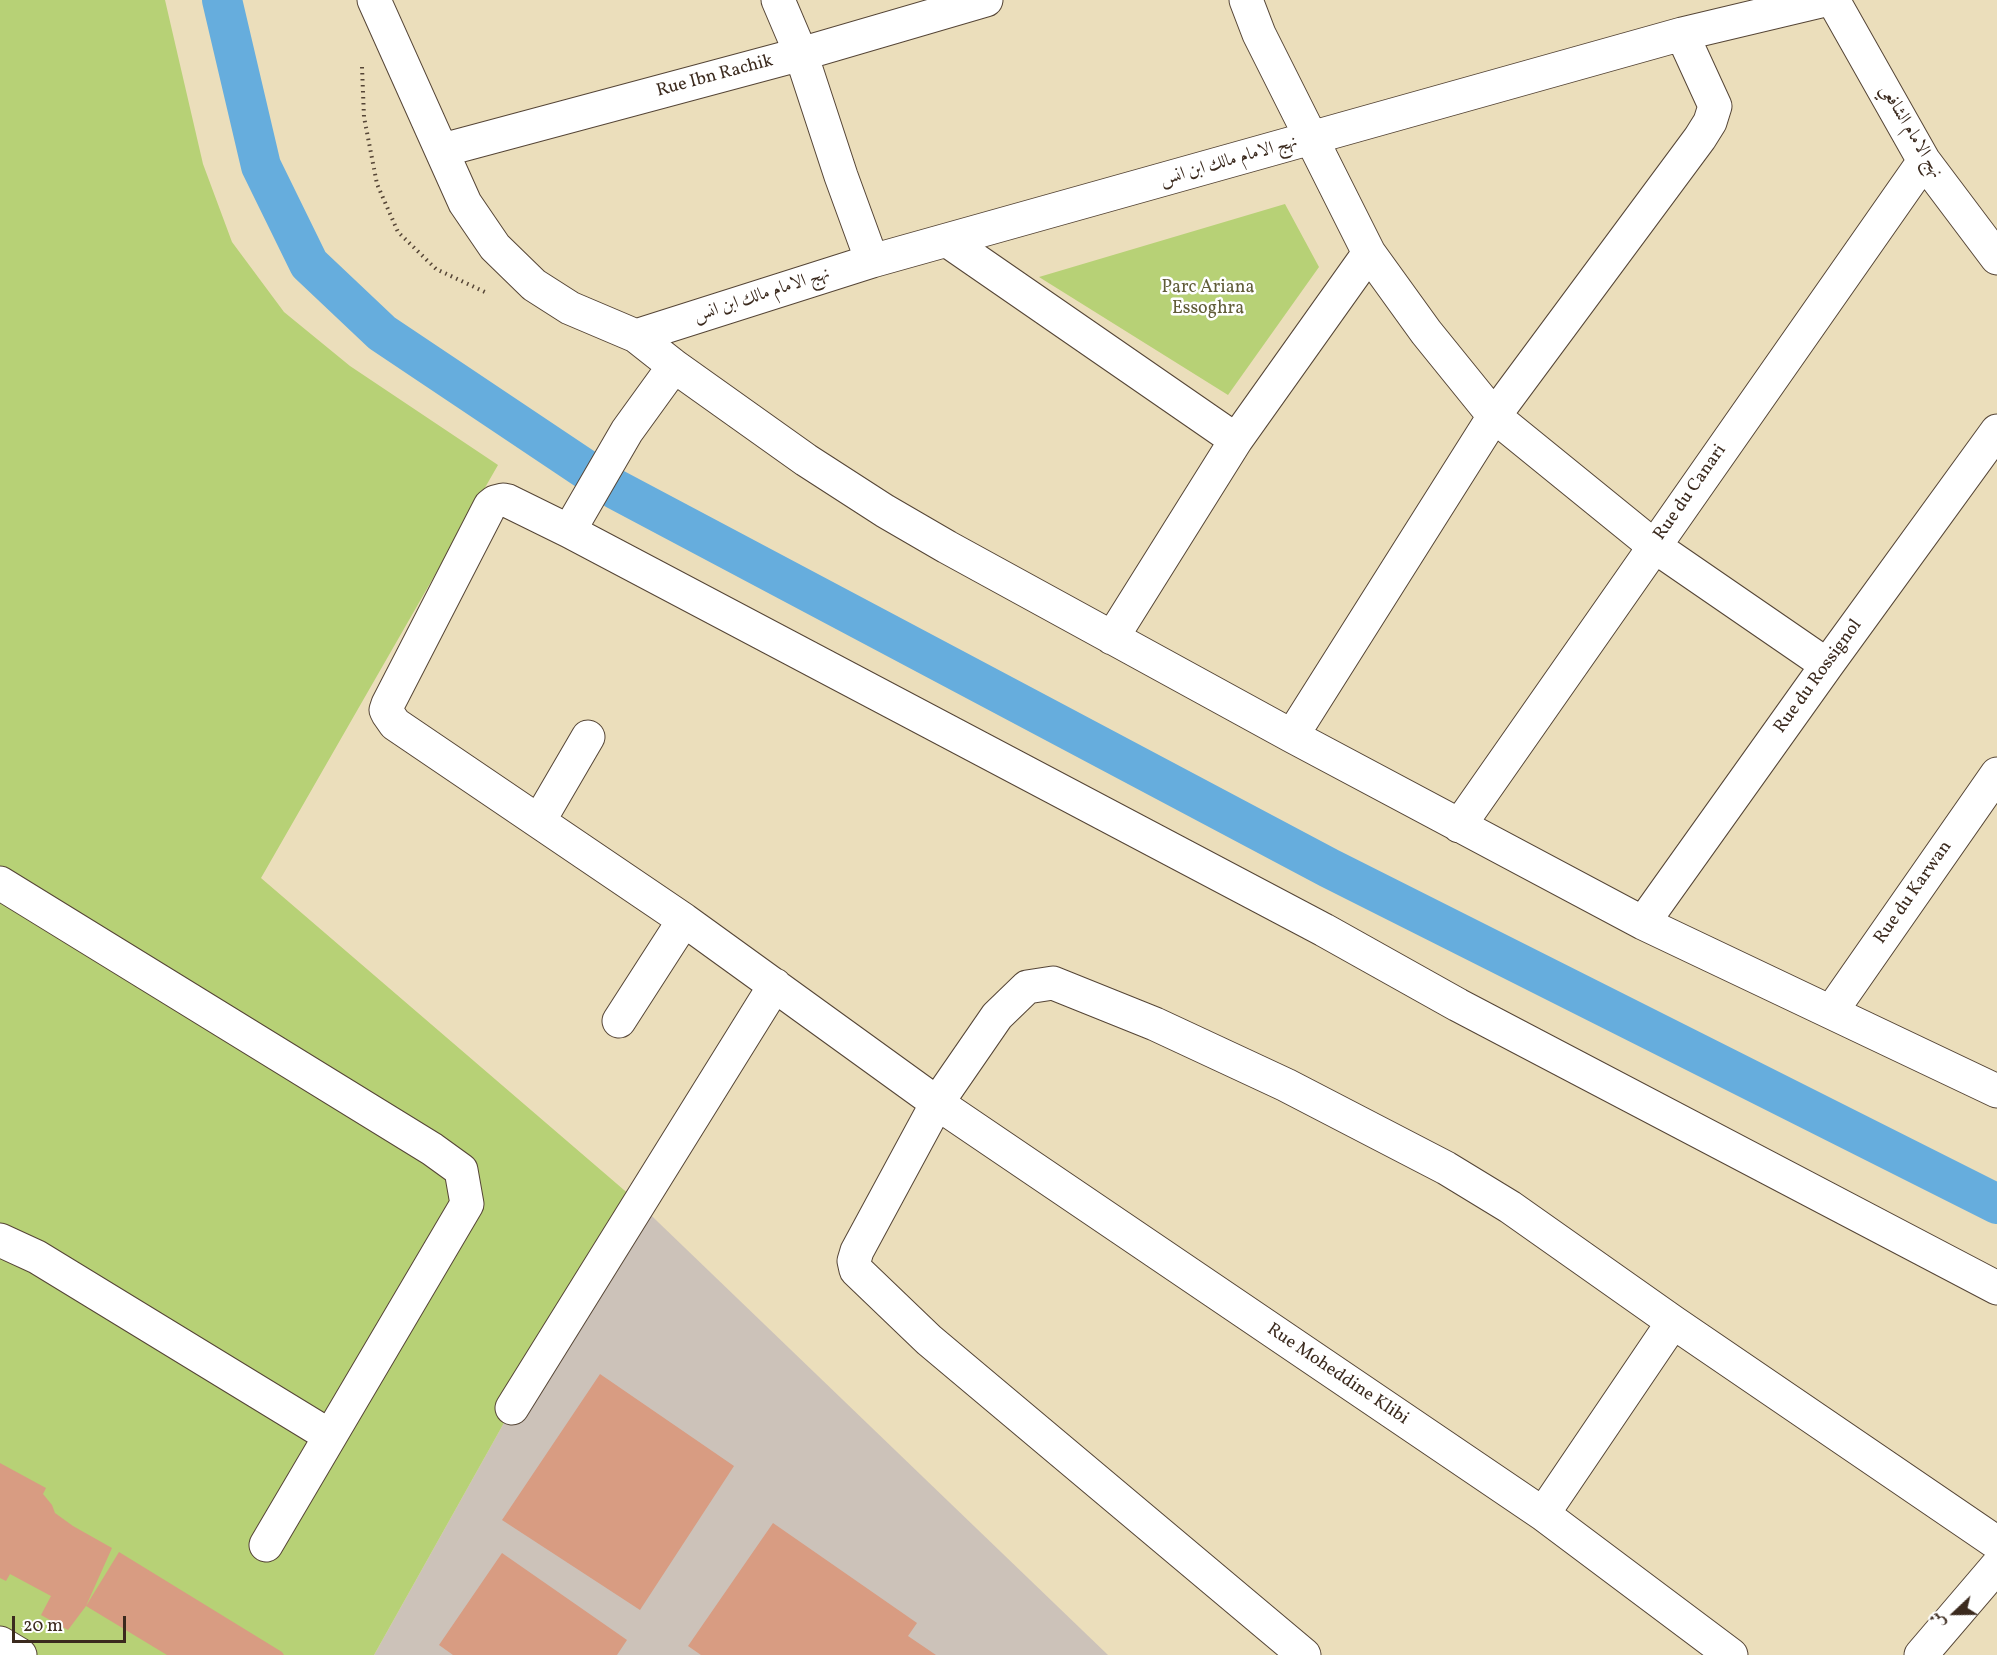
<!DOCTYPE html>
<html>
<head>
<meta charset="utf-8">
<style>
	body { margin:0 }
	#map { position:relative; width:1997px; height:1655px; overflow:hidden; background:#ebdebb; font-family:Vollkorn,Amiri,serif }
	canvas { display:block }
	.north { position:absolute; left:1925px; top:1583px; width:60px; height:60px; -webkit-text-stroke:4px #fff; paint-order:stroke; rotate:248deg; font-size:16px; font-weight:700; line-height:24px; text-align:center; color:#3b2a1e }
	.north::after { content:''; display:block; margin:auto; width:21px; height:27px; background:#3b2a1e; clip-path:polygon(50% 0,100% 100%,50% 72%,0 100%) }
	.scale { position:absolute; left:12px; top:1616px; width:114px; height:27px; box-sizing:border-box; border:3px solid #3b2a1e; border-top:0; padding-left:8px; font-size:18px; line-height:21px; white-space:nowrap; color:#3b2a1e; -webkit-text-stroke:4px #fff; paint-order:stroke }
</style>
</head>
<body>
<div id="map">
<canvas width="1997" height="1655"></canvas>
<div class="north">ش</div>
<div class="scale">20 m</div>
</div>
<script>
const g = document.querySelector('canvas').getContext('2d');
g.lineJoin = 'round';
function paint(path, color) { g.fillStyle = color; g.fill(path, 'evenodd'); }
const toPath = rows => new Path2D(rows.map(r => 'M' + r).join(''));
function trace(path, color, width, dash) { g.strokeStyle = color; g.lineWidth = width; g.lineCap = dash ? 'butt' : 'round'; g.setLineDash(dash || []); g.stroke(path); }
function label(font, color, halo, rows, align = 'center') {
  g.font = font + ' Vollkorn,Amiri,serif'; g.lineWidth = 5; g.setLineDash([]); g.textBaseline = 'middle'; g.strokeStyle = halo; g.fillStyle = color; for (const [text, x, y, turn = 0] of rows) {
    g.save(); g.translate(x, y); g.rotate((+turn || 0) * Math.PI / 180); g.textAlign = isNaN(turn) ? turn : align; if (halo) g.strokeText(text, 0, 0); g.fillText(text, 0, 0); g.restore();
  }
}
paint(toPath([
	[631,1196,1108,1655,374,1655]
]), '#ccc2b9');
paint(toPath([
	[0,0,165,0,203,164,232,242,284,312,350,366,498,465,261,878,631,1196,374,1655,0,1655],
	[1285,204,1319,267,1228,395,1039,277]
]), '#b7d176');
trace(toPath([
	[222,0,261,166,309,264,382,333,615,489,1329,868,1997,1204]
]), '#66addd', 40);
paint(toPath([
	[600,1374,734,1466,640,1610,502,1520],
	[0,1463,46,1488,43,1494,52,1505,55,1513,73,1526,112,1548,86,1606,68,1630,41,1615,51,1596,10,1574,6,1581,0,1578],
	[773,1523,917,1623,908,1636,936,1655,701,1655,688,1646],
	[119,1552,282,1652,284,1655,167,1655,86,1606],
	[502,1553,627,1640,617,1655,453,1655,439,1645]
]), '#d89c82');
const minor = toPath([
	[374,0,465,203,495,247,534,285,570,308,636,336,674,366,806,460,885,511,947,547,1292,736,1643,923,1997,1091],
	[778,0,801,54,841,176,872,261],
	[1246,0,1259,34,1369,253,1426,332,1494,416,1654,546,1827,665],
	[1833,0,1924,161,1997,258],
	[443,150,801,54,986,0],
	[948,241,1236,440],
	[636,336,872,261,1682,34,1825,0],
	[569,531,627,431,674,366],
	[1112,638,1236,440,1369,253],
	[1292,736,1494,416,1700,138,1710,122,1715,106,1682,34],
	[539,821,588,737],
	[1459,826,1924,161],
	[0,883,432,1149,461,1170,467,1204,266,1545],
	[1643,923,1827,665,1997,431],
	[1831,1012,1997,774],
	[619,1021,684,920],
	[0,1240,37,1257,330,1436],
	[512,1408,775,985],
	[1543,1514,1673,1322],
	[0,1643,20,1655],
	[1304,1655,929,1340,856,1270,854,1261,857,1251,937,1103,997,1016,1027,987,1053,983,1155,1024,1286,1085,1446,1168,1510,1207,1673,1322,1997,1543],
	[1731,1655,1543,1514,937,1103,684,920,395,724,388,714,386,710,388,704,490,506,495,502,503,500,508,501,569,531,1324,930,1458,1005,1578,1068,1997,1288],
	[1921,1655,1997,1566]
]);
trace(minor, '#554536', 35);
trace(toPath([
	[362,67,364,117,377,184,398,232,436,269,487,293]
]), '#554536', 4, [1.5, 4.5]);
trace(minor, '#fff', 33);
label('18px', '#3b2a1e', '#fff', [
	["Rue Ibn Rachik",715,77,-15],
	["نهج الامام الشافعي",1910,132,59],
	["نهج الامام مالك ابن انس",1229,162,-16],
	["نهج الامام مالك ابن انس",762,296,-18],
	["Rue du Canari",1691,493,-55],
	["Rue du Rossignol",1819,677,-54],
	["Rue du Karwan",1914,893,-55],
	["Rue Moheddine Klibi",1337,1375,34]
]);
label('18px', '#605c38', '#fff', [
	["Parc Ariana",1208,289],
	["Essoghra",1208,310]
]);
</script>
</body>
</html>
